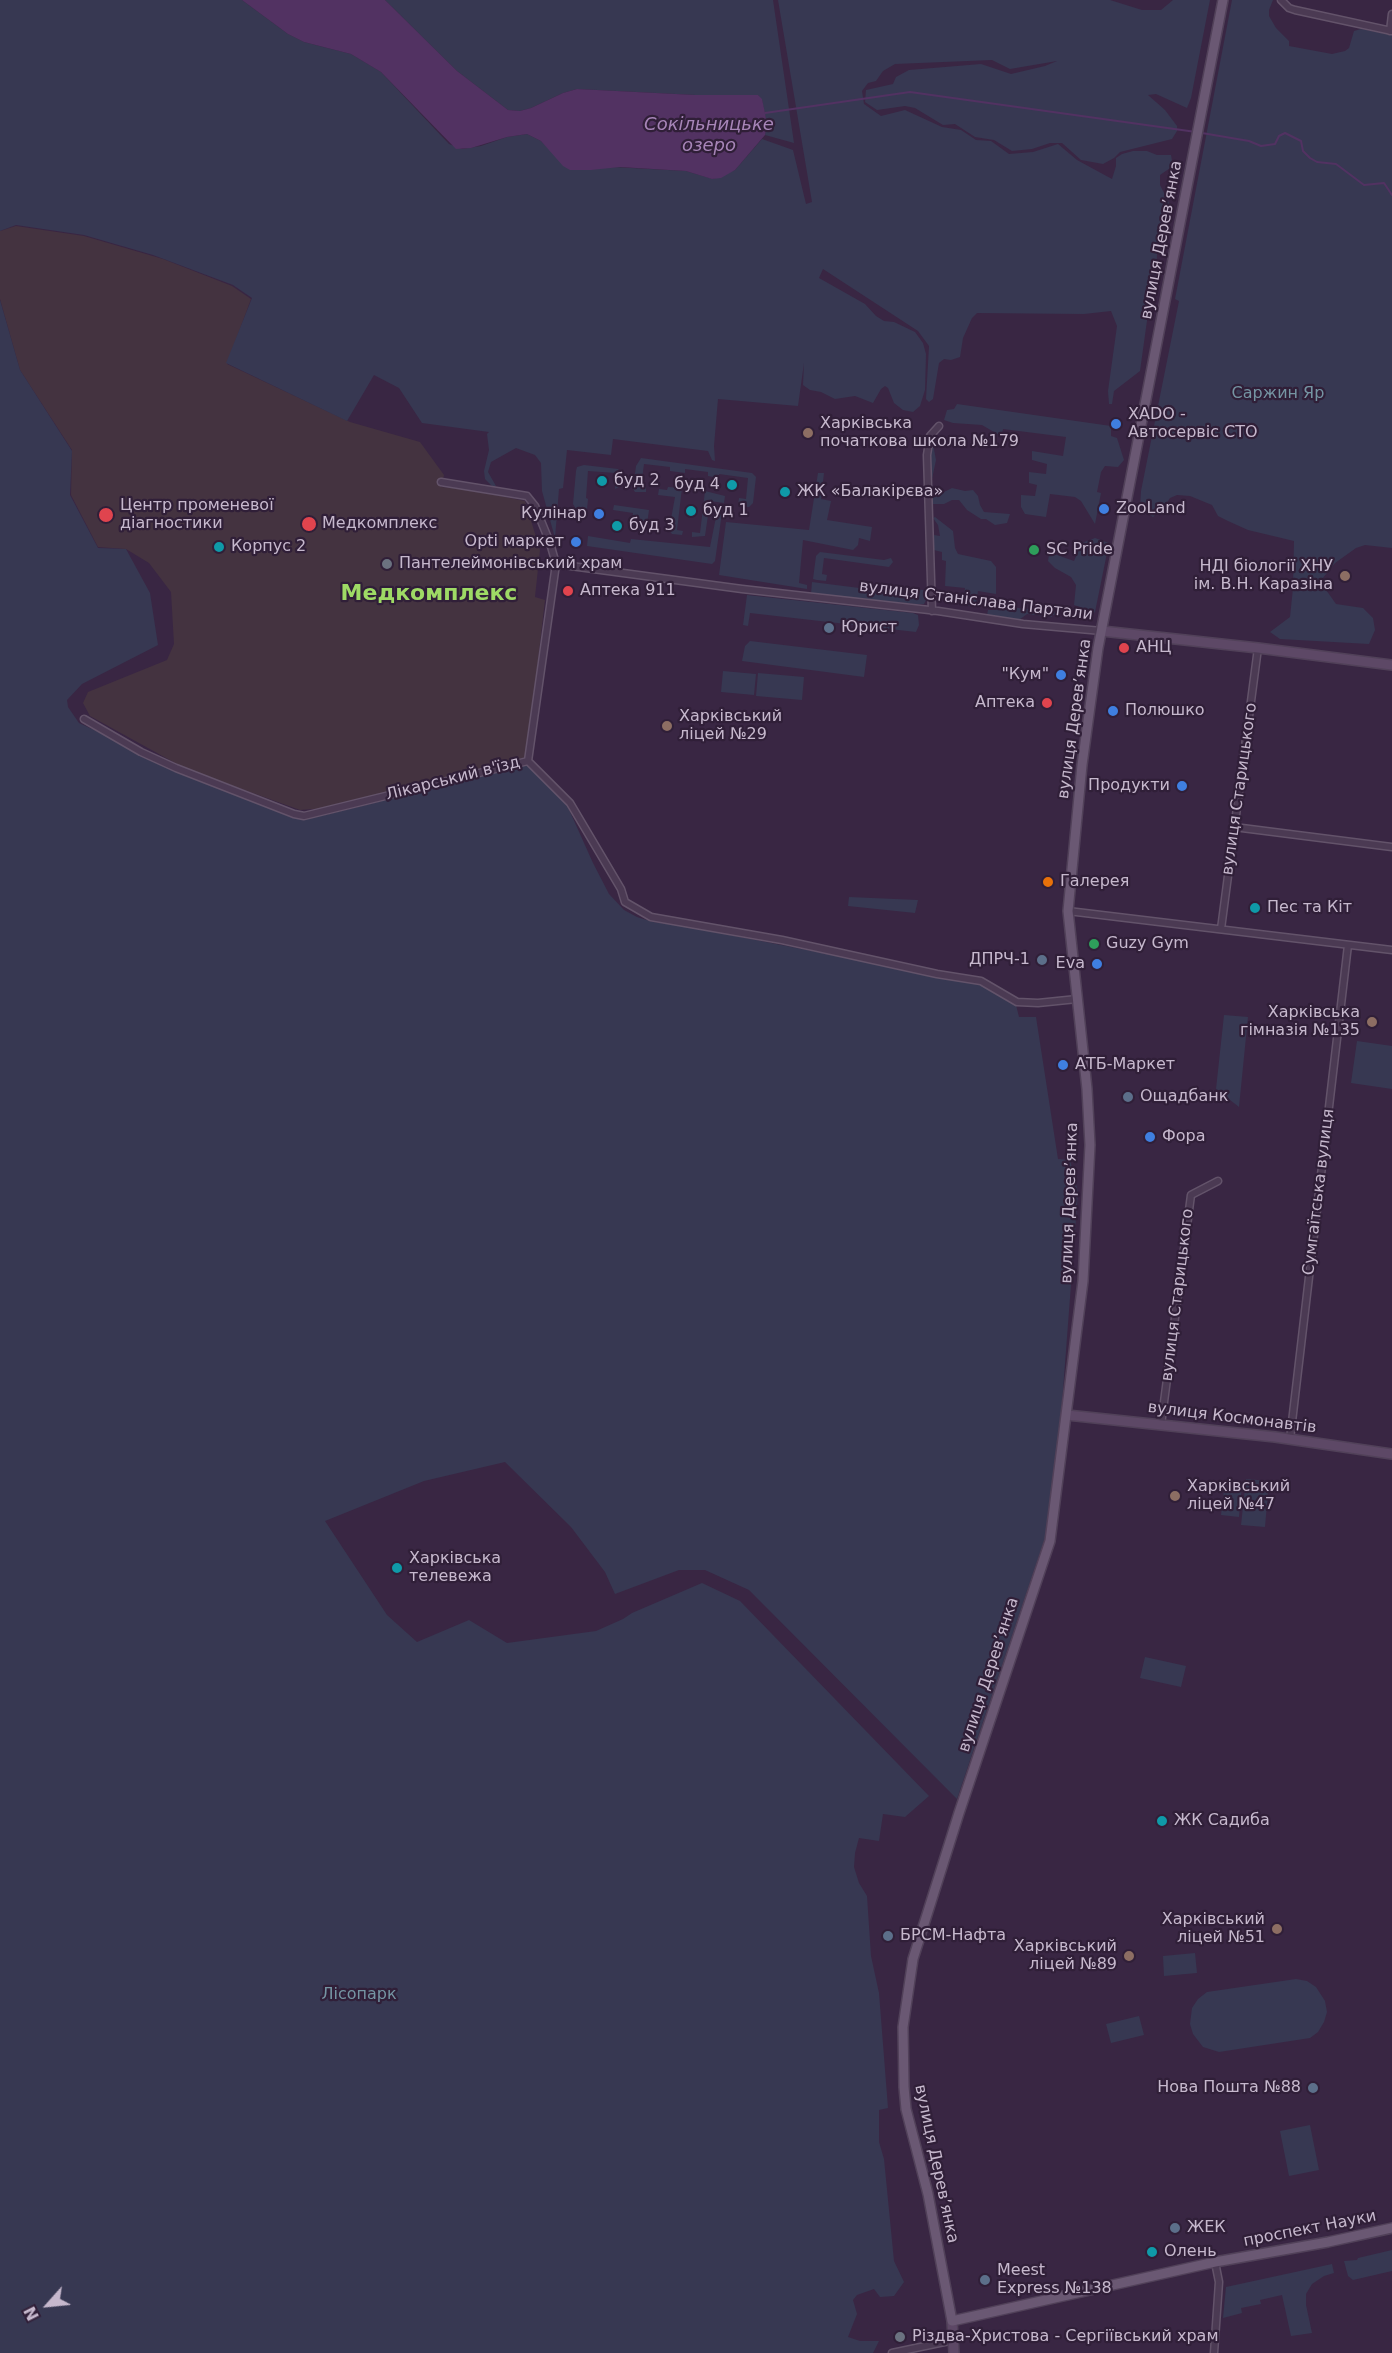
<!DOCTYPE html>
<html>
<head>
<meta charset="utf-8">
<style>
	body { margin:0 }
	#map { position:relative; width:1392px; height:2353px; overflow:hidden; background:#392643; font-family:"DejaVu Sans",sans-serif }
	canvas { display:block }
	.north { position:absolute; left:18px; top:2275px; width:60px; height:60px; -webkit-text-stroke:4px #301f38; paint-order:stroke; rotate:243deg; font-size:16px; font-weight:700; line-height:24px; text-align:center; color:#c6b8cd }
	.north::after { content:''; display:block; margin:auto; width:21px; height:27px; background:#c6b8cd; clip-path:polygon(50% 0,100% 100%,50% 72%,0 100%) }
</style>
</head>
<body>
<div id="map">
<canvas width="1392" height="2353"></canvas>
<div class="north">N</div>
</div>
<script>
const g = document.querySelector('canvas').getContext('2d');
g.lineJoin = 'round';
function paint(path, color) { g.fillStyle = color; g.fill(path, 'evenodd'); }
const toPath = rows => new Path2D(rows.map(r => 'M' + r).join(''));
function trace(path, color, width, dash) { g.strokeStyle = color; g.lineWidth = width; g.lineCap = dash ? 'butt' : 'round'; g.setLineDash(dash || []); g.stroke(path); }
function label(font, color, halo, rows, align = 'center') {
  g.font = font + ' "DejaVu Sans",sans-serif'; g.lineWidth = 4.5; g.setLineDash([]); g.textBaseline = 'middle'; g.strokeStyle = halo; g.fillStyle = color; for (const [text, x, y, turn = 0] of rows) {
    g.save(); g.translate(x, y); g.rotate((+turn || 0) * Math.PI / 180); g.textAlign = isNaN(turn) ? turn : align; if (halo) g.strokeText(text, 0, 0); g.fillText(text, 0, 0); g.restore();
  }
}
paint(toPath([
	[16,226,84,236,163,259,232,286,251,299,227,364,350,422,420,442,444,475,441,487,465,489,525,501,540,550,535,597,545,600,527,757,327,808,300,810,186,769,90,716,83,703,88,692,167,660,174,644,171,592,149,563,126,549,98,547,71,495,72,450,20,370,0,299,0,231]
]), '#443340');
paint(toPath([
	[0,0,242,0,288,34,304,42,351,54,381,72,449,144,462,149,481,146,507,137,527,134,541,141,550,150,613,167,686,171,713,179,735,170,762,139,793,150,806,204,812,202,778,0,1110,0,1142,10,1161,10,1173,0,1210,0,1191,98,1187,108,1156,94,1148,95,1165,110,1177,126,1177,131,1172,139,1120,152,1114,158,1103,164,1081,160,1062,143,1050,143,1032,149,1012,151,994,140,975,137,955,124,943,125,915,108,905,106,877,110,865,102,866,90,893,84,896,77,909,70,981,64,1011,74,1045,66,1057,61,1010,69,992,60,895,64,883,71,876,81,868,83,862,91,864,104,881,116,905,110,942,127,961,130,976,140,991,141,1009,154,1033,152,1058,144,1077,160,1112,179,1116,166,1116,158,1122,154,1133,151,1147,151,1157,155,1171,155,1173,166,1160,175,1160,185,1171,207,1163,219,1164,238,1157,254,1156,281,1151,292,1140,371,1114,391,1112,404,1109,404,1108,391,1117,326,1111,311,1084,314,977,313,972,318,963,338,960,357,951,360,944,359,939,363,933,399,929,402,926,399,929,346,918,331,823,269,819,278,865,304,876,316,884,321,894,322,915,332,923,343,926,354,925,390,920,406,913,412,903,410,894,403,888,388,885,386,881,389,873,403,855,396,835,399,821,392,810,390,803,385,804,363,798,406,718,399,714,446,715,461,712,460,708,451,613,439,611,455,567,450,563,488,559,489,555,538,542,491,541,463,535,455,516,448,491,462,488,472,496,486,492,486,485,479,484,471,489,450,487,434,489,432,422,423,399,388,374,375,347,421,226,363,252,298,233,285,153,255,84,235,16,225,0,231],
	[385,0,773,0,794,143,765,135,767,125,762,100,758,95,695,95,577,89,563,93,531,108,520,111,508,110,457,71],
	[1232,0,1273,0,1269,10,1269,16,1276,28,1289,41,1289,46,1332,54,1345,51,1349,48,1354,31,1361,29,1392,35,1392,548,1365,545,1356,548,1335,563,1322,579,1324,587,1336,604,1363,608,1373,618,1375,630,1369,644,1280,639,1270,632,1290,617,1293,588,1294,541,1248,530,1228,521,1218,516,1212,505,1190,496,1177,495,1170,498,1165,506,1153,517,1140,509,1141,491,1179,301,1175,299],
	[0,300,20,370,72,451,70,495,98,548,126,549,150,593,158,645,82,684,67,700,68,707,79,723,176,768,306,816,325,815,527,765,567,805,593,863,609,894,624,910,637,917,653,922,684,926,981,984,993,989,1016,1005,1019,1017,1036,1017,1058,1159,1070,1160,1078,1192,1060,1430,1048,1529,957,1799,749,1590,705,1570,679,1570,615,1594,605,1572,571,1527,505,1462,424,1481,325,1521,387,1615,417,1642,469,1620,507,1643,596,1631,623,1619,632,1613,702,1583,740,1601,929,1796,905,1817,883,1814,879,1841,859,1838,855,1853,854,1867,859,1883,867,1896,871,1956,879,1993,888,2108,879,2110,879,2142,884,2159,894,2261,904,2282,894,2296,880,2297,874,2289,857,2295,853,2300,857,2314,848,2337,860,2341,879,2341,873,2353,0,2353],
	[957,404,1111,426,1111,436,1117,438,1124,460,1118,467,1105,466,1101,472,1097,492,1101,493,1095,524,1081,501,1075,497,1050,494,1046,517,1025,514,1021,507,1021,495,1035,496,1037,485,1029,483,1029,472,1046,474,1047,464,1032,460,1032,451,1063,456,1066,437,1003,429,1002,434,999,435,982,425,953,423,944,420,947,410,954,409],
	[933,444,936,460,931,484,936,491,942,493,952,488,965,491,973,490,978,496,980,505,984,512,1010,514,1007,523,995,525,986,519,981,519,967,510,959,500,952,500,944,504,932,504,929,490,929,465,931,445],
	[641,458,752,473,756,477,753,503,749,507,738,506,739,498,746,499,748,478,719,474,719,478,708,476,708,472,685,469,685,473,670,471,670,467,644,464,641,486,646,487,646,492,635,492,633,489,636,466],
	[584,465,618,469,621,473,621,486,615,489,616,473,588,471,586,498,588,499,587,510,576,509,573,504,576,471,577,467],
	[818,473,824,473,821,499,831,501,827,520,872,527,870,541,859,538,858,545,853,550,803,540,799,583,807,585,807,589,719,575,726,522,809,530],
	[668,487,682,488,677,530,683,531,682,535,672,534,669,530,675,497,658,495,659,489,667,490],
	[705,491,725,496,724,503,710,501,705,536,692,537,692,532,700,533],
	[614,505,649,510,646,531,631,529,633,513,613,510],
	[717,512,722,513,715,561,712,564,587,546,588,536,630,543,631,539,710,547],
	[935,517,953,531,955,548,958,554,991,561,996,567,996,594,978,591,976,607,963,605,965,588,945,586,946,561,942,560,942,552,934,550,934,535,940,536,938,525,933,518],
	[1095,538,1109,543,1095,612,1086,620,1079,617,1080,607,1074,605,1076,585,1071,577,1055,568,1048,561,1049,555,1057,555,1074,561,1082,543],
	[820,552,884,560,891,558,893,562,889,567,824,558,822,574,827,575,826,581,817,580,813,579,816,556],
	[812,582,891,592,898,588,924,590,926,600,924,604,915,604,811,594],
	[747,595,913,613,918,615,919,625,916,632,750,613,748,626,743,625],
	[1001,605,1009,607,1058,612,1057,615,1052,615,1052,617,1027,614,1019,620,990,617,987,615,988,610,995,610],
	[750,641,867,655,864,677,742,661,745,646],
	[723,671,756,674,754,695,721,692],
	[758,673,804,677,802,700,756,696],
	[849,897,918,900,915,913,848,906],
	[1224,1015,1248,1017,1239,1107,1216,1089],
	[1357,1041,1392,1046,1392,1089,1351,1083],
	[1246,1479,1269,1481,1265,1527,1241,1525],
	[1225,1482,1242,1484,1239,1517,1221,1515],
	[1145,1657,1186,1666,1181,1687,1140,1678],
	[1195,1953,1197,1973,1164,1976,1163,1956],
	[1296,1979,1307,1981,1316,1987,1325,2001,1327,2012,1324,2022,1318,2032,1310,2038,1219,2052,1203,2047,1193,2034,1190,2024,1192,2008,1198,1999,1207,1992],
	[1139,2016,1144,2035,1111,2043,1106,2024],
	[1310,2125,1319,2170,1289,2176,1280,2131],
	[1392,2250,1392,2271,1353,2280,1348,2276,1344,2261,1357,2260,1358,2258],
	[1332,2264,1334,2273,1324,2276,1312,2284,1306,2294,1306,2305,1312,2333,1291,2336,1282,2295,1260,2300,1261,2304,1241,2308,1242,2313,1223,2318,1226,2287]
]), '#373852');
paint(toPath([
	[242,0,385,0,457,71,508,110,520,111,531,108,563,93,577,89,695,95,758,95,762,99,765,113,767,125,765,135,735,170,721,178,712,179,686,171,620,167,591,170,570,170,563,166,541,141,527,134,507,137,471,148,456,149,381,72,351,54,304,42,288,34]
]), '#523262');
trace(toPath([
	[765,113,910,92,1196,132],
	[1202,133,1249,141,1261,146,1275,144,1279,136,1285,133,1301,141,1303,151,1310,158,1317,162,1336,164,1364,185,1384,183,1392,195]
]), '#523262', 2);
const street = toPath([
	[1281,0,1289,8,1295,10,1392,31],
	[1390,31,1392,14],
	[441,482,527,496,535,506,550,543,556,564,528,761],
	[556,564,742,589,938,611,1023,624,1102,631],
	[932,611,927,455,930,436,939,426],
	[84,719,141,752,176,768,294,814,304,816,528,761],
	[528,761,570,803,621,889,625,902,651,917,782,940,937,974,981,981,1017,1002,1038,1003,1077,999],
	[1234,827,1392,847],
	[1068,911,1392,950],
	[1221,929,1258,648],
	[1161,1425,1191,1195,1218,1181],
	[1290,1439,1348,945],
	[892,2353,954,2340],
	[1214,2353,1219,2282,1215,2262]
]);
const secondary = toPath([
	[1102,631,1258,648,1392,665],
	[1067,1415,1275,1437,1392,1454],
	[952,2321,954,2353]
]);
const primary = toPath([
	[1223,0,1098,648,1082,765,1068,911,1087,1089,1090,1145,1083,1281,1050,1541,959,1813,913,1959,903,2027,904,2087,906,2109,928,2194,952,2321,1215,2262,1328,2242,1392,2228]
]);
trace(street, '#63536a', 9);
trace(secondary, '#514159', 12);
trace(primary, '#514159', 12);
trace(street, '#4b3a53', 6);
trace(secondary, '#5d4866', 9);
trace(primary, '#6a5873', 9);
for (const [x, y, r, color] of [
	[1116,424,6,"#3f7fe0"],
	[808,433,6,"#8d6e63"],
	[602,481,6,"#0f9aa8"],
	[732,485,6,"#0f9aa8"],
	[785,492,6,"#0f9aa8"],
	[1104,509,6,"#3f7fe0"],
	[691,511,6,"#0f9aa8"],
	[599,514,6,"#3f7fe0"],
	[106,515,8,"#e0444e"],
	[309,524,8,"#e0444e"],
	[617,526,6,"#0f9aa8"],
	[576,542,6,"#3f7fe0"],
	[219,547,6,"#0f9aa8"],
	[1034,550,6,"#2e9e5b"],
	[387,564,6,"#6b7280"],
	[1345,576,6,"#8d6e63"],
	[568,591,6,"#e0444e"],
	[829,628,6,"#5c6f8a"],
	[1124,648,6,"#e0444e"],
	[1061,675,6,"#3f7fe0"],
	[1047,703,6,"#e0444e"],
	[1113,711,6,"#3f7fe0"],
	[667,726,6,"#8d6e63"],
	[1182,786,6,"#3f7fe0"],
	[1048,882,6,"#e8710a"],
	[1255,908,6,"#0f9aa8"],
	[1094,944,6,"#2e9e5b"],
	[1042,960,6,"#5c6f8a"],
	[1097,964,6,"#3f7fe0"],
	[1372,1022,6,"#8d6e63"],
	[1063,1065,6,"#3f7fe0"],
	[1128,1097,6,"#5c6f8a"],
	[1150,1137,6,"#3f7fe0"],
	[1175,1496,6,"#8d6e63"],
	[397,1568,6,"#0f9aa8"],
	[1162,1821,6,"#0f9aa8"],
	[1277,1929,6,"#8d6e63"],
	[888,1936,6,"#5c6f8a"],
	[1129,1956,6,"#8d6e63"],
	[1313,2088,6,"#5c6f8a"],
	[1175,2228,6,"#5c6f8a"],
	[1152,2252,6,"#0f9aa8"],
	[985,2280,6,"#5c6f8a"],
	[900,2337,6,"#6b7280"]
]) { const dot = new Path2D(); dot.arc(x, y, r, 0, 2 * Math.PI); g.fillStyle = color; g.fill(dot); trace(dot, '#301f38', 2); }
label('16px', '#c6b8cd', '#301f38', [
	["вулиця Дерев’янка",1162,240,-79],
	["вулиця Станіслава Партали",976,601,7],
	["вулиця Дерев’янка",1075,719,-82],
	["Лікарський в'їзд",453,779,-14],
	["вулиця Старицького",1240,789,-82],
	["Сумгаїтська вулиця",1319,1192,-83],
	["вулиця Дерев’янка",1070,1203,-88],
	["вулиця Старицького",1178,1295,-83],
	["вулиця Космонавтів",1232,1418,7],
	["вулиця Дерев’янка",989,1675,-72],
	["вулиця Дерев’янка",936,2164,78],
	["проспект Науки",1310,2229,-11]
]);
label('16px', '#7595a3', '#301f38', [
	["Саржин Яр",1278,394],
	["Лісопарк",359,1995]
]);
label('16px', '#c6b8cd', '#301f38', [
	["XADO -",1128,415],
	["Автосервіс СТО",1128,433],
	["Харківська",820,424],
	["початкова школа №179",820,442],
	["буд 2",614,481],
	["буд 4",720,485,"right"],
	["ЖК «Балакірєва»",797,492],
	["Центр променевої",120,506],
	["діагностики",120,524],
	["ZooLand",1116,509],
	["буд 1",703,511],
	["Кулінар",587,514,"right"],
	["Медкомплекс",322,524],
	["буд 3",629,526],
	["Opti маркет",564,542,"right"],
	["Корпус 2",231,547],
	["SC Pride",1046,550],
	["Пантелеймонівський храм",399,564],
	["НДІ біології ХНУ",1333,567,"right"],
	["ім. В.Н. Каразіна",1333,585,"right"],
	["Аптека 911",580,591],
	["Юрист",841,628],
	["АНЦ",1136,648],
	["\"Кум\"",1049,675,"right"],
	["Аптека",1035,703,"right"],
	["Полюшко",1125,711],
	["Харківський",679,717],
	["ліцей №29",679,735],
	["Продукти",1170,786,"right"],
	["Галерея",1060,882],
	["Пес та Кіт",1267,908],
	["Guzy Gym",1106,944],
	["ДПРЧ-1",1030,960,"right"],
	["Eva",1085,964,"right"],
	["Харківська",1360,1013,"right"],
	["гімназія №135",1360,1031,"right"],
	["АТБ-Маркет",1075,1065],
	["Ощадбанк",1140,1097],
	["Фора",1162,1137],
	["Харківський",1187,1487],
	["ліцей №47",1187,1505],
	["Харківська",409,1559],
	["телевежа",409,1577],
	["ЖК Садиба",1174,1821],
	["Харківський",1265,1920,"right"],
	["ліцей №51",1265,1938,"right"],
	["БРСМ-Нафта",900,1936],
	["Харківський",1117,1947,"right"],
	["ліцей №89",1117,1965,"right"],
	["Нова Пошта №88",1301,2088,"right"],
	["ЖЕК",1187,2228],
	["Олень",1164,2252],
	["Meest",997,2271],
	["Express №138",997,2289],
	["Різдва-Христова - Сергіївський храм",912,2337]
], 'left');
label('italic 18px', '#a785b8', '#301f38', [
	["Сокільницьке",709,125],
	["озеро",709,146]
]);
label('bold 22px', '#9eda65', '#301f38', [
	["Медкомплекс",429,594]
]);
</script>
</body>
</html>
